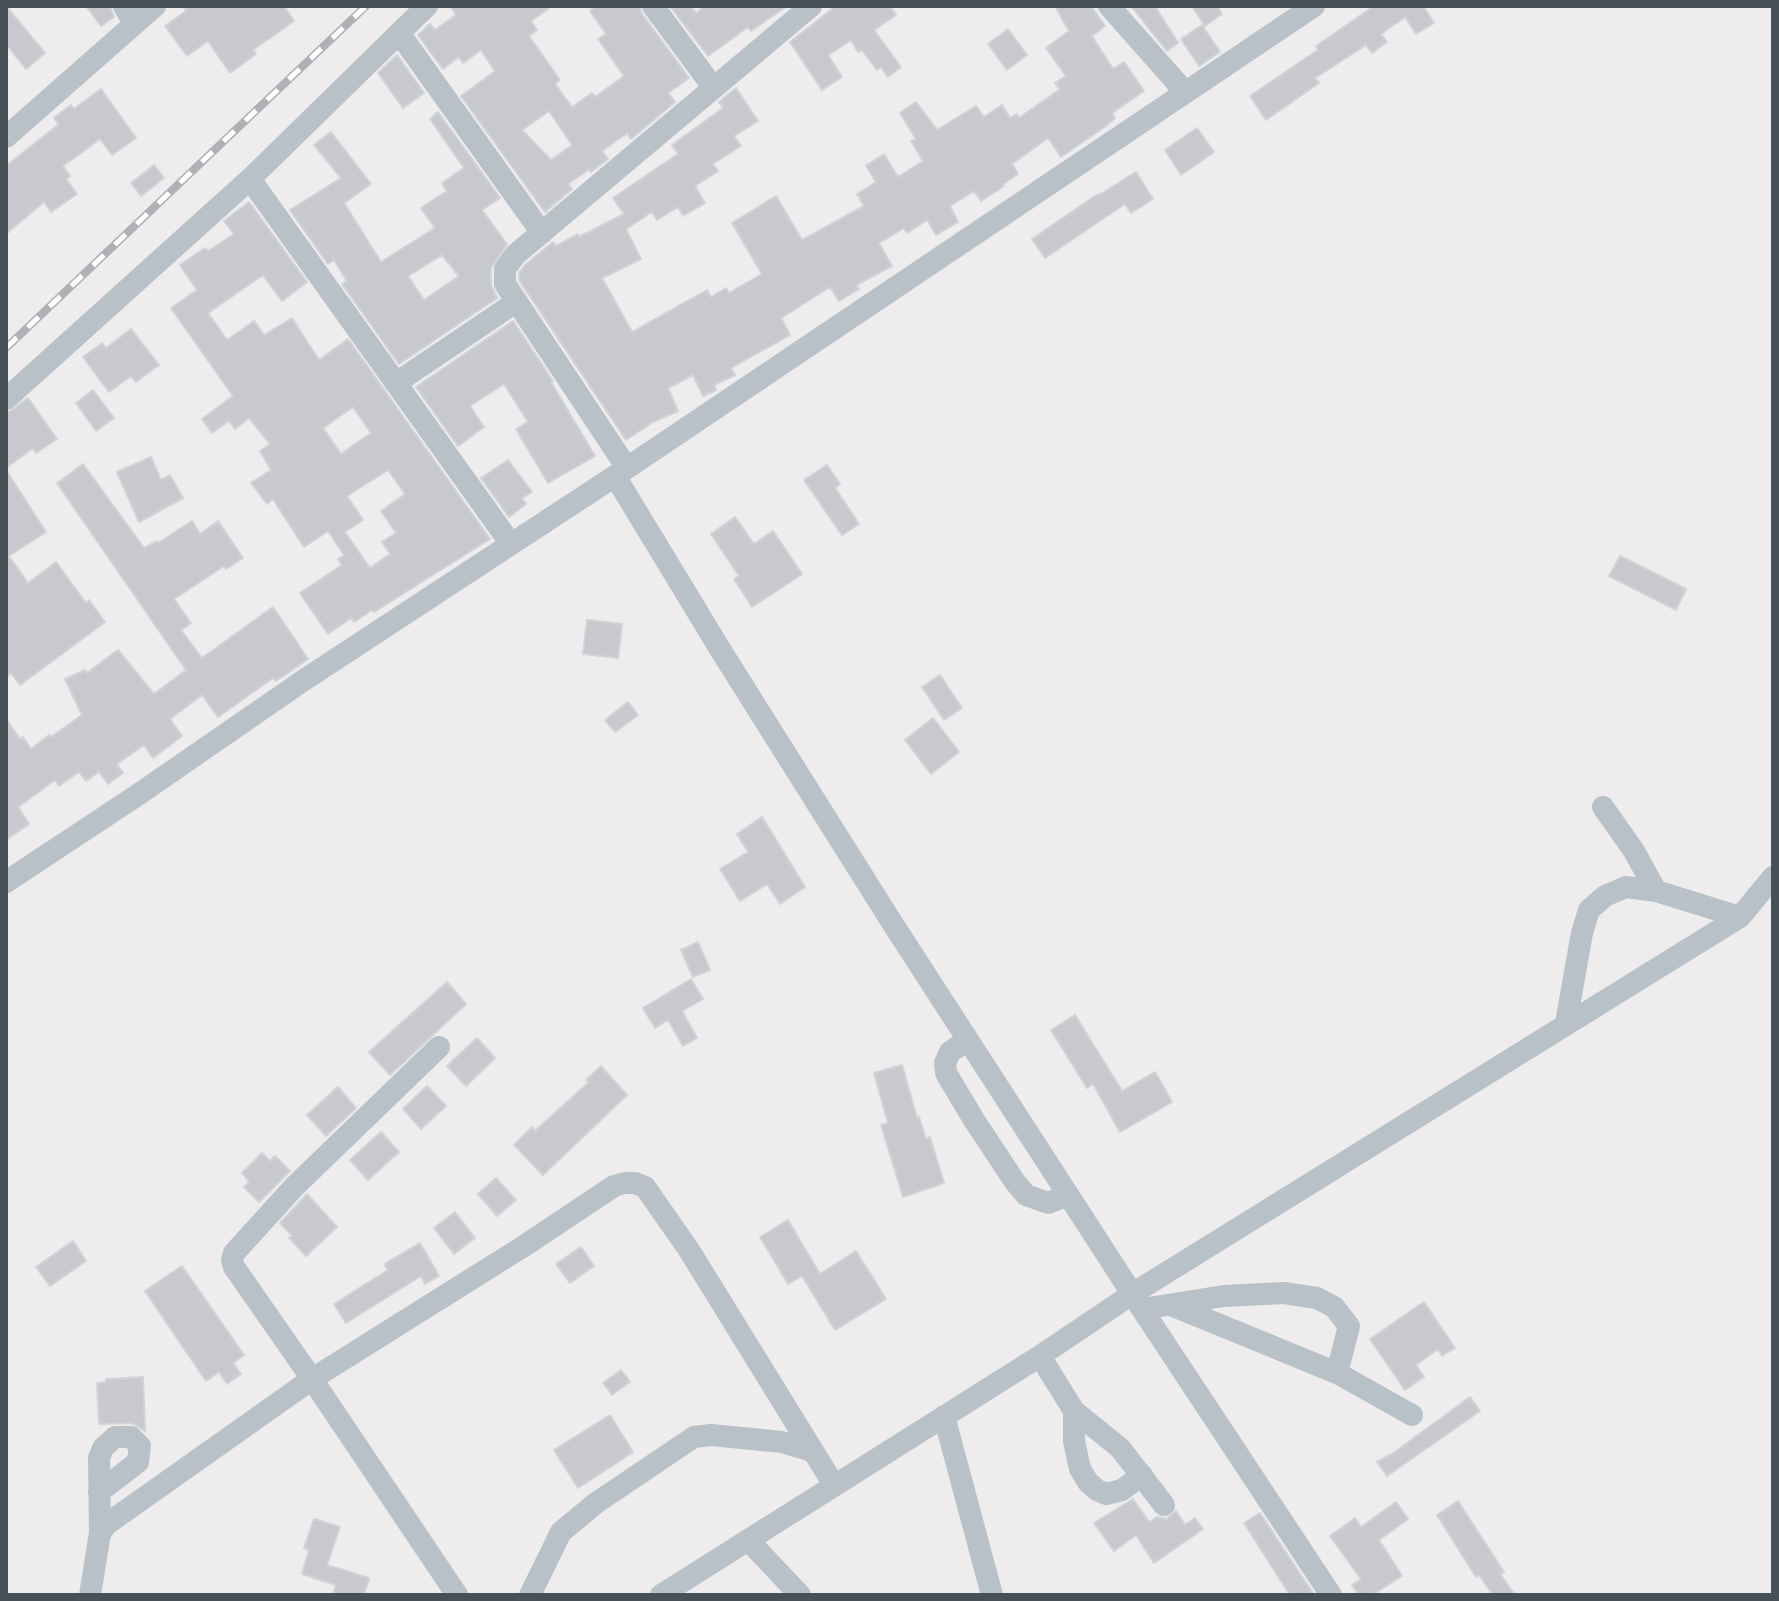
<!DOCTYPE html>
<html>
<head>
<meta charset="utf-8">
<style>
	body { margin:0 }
	#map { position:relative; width:1779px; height:1601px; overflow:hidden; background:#eeecec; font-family:"Sofia Sans Condensed",sans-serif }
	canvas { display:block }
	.frame { position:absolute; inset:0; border:8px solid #465057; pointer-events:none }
</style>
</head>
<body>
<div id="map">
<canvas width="1779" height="1601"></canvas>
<div class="frame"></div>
</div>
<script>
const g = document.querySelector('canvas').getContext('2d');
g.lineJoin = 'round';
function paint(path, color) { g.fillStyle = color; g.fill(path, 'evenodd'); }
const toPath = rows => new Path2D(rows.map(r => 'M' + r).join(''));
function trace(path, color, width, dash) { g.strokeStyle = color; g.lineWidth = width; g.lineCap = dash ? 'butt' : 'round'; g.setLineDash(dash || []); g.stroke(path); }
const building = toPath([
	[6,6,45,53,26,69,6,44,6,6],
	[86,6,110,6,114,17,101,26,86,6],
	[183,6,284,6,294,21,253,50,256,54,230,73,208,41,187,56,165,26,186,11,183,6],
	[450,6,552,6,531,21,537,30,529,36,560,80,555,84,572,107,592,93,595,97,624,76,598,39,606,34,590,11,597,6,639,6,642,14,689,78,668,93,675,102,631,139,627,133,602,151,608,159,591,172,589,169,568,184,572,189,545,212,461,96,495,71,481,50,463,63,459,57,443,69,418,35,430,24,435,30,456,15,450,6],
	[549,111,572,145,551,160,522,130,549,111],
	[670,6,690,6,696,13,706,6,787,6,751,31,748,27,708,56,670,6],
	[836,6,890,6,896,15,874,30,901,67,888,77,881,67,877,70,862,50,858,52,851,40,828,55,842,77,822,90,790,42,836,6],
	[1055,6,1091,6,1105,26,1092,36,1113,69,1124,62,1144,91,1112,113,1115,118,1106,126,1061,157,1048,138,1012,164,1018,174,1003,184,1004,186,981,201,974,191,950,206,958,222,936,235,927,220,907,233,904,228,879,243,892,266,856,285,859,289,839,301,830,287,781,318,790,335,731,368,735,375,714,385,716,390,703,396,693,375,668,388,678,411,653,422,626,440,519,280,519,273,525,265,553,242,556,246,578,234,579,237,624,214,613,198,678,154,672,145,723,108,719,102,736,88,758,121,734,136,741,146,713,164,718,171,695,186,705,203,683,216,678,207,657,220,652,212,626,229,641,259,602,278,632,332,707,290,711,297,726,288,729,293,762,274,732,223,776,196,802,240,864,206,857,194,876,182,866,166,884,154,898,177,923,161,911,141,916,139,900,113,916,102,937,130,976,106,984,117,1002,105,1010,118,1017,114,1019,118,1060,89,1055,83,1066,76,1046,48,1069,31,1055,6],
	[1131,6,1155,6,1178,43,1167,51,1131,6],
	[1192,6,1217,6,1222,14,1205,26,1192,6],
	[1374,6,1423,6,1434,23,1416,34,1405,17,1381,34,1387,42,1372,53,1366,45,1315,78,1319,83,1266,120,1250,96,1318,50,1316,46,1374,6],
	[1202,25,1220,52,1199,66,1181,39,1202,25],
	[1008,29,1027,55,1007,70,988,44,1008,29],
	[397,55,424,93,403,108,378,73,397,55],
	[101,89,136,138,112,155,100,139,63,166,70,176,66,179,77,194,51,212,44,202,6,234,6,166,59,124,54,118,71,105,74,109,101,89],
	[438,112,500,198,482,210,507,244,491,268,491,285,497,298,399,364,342,284,347,281,334,260,328,264,290,210,341,178,314,145,331,132,371,184,344,203,381,262,435,228,421,208,447,191,442,183,464,168,430,119,438,112],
	[442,255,459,276,424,300,408,276,442,255],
	[1197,128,1214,152,1181,175,1165,150,1197,128],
	[154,165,164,178,141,196,131,183,154,165],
	[1136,172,1153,199,1131,213,1125,204,1045,258,1032,239,1098,194,1099,195,1136,172],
	[249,202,307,282,282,301,263,275,208,313,227,340,254,321,264,335,292,318,319,360,348,339,490,539,374,612,372,610,354,622,351,618,328,634,300,593,342,565,338,559,344,555,328,531,304,547,273,499,267,504,251,483,271,470,260,451,270,444,249,418,235,429,229,421,212,433,202,419,233,396,171,308,197,290,180,265,205,248,208,251,234,234,224,221,249,202],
	[353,407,371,433,341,454,323,428,353,407],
	[388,470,405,494,381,511,396,533,382,542,390,554,370,568,345,532,363,520,347,496,388,470],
	[513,321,553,381,551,382,595,456,548,483,516,429,528,422,504,384,470,406,484,427,458,446,416,387,513,321],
	[131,329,159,365,136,382,131,376,109,392,83,357,102,343,106,348,131,329],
	[93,390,114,418,96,431,76,403,93,390],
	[28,398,57,439,36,453,33,448,6,468,6,414,28,398],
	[151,457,161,480,170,475,183,498,139,522,117,472,151,457],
	[508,460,532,492,522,498,526,504,509,517,481,478,508,460],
	[83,464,144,548,157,541,158,543,192,521,200,534,218,521,243,558,226,569,224,566,174,599,191,623,181,630,202,658,273,607,308,659,276,681,273,678,218,717,202,695,170,719,182,736,153,758,144,745,117,764,123,773,108,784,99,772,86,781,79,772,59,786,55,780,18,807,29,824,6,840,6,719,20,739,23,737,31,749,49,735,51,737,82,715,65,679,85,670,87,673,118,650,154,694,186,670,57,483,83,464],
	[827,465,840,484,835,488,859,524,842,535,804,480,827,465],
	[6,470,46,532,9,556,28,583,56,562,86,603,89,600,105,622,20,685,11,673,6,677,6,470],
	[735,517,754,544,773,531,802,574,752,607,734,579,739,576,711,534,735,517],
	[1620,556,1686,589,1676,610,1609,576,1620,556],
	[587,620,622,624,618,658,583,654,587,620],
	[940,675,962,708,944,720,922,687,940,675],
	[628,702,638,715,615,732,605,720,628,702],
	[933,718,959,752,931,774,905,740,933,718],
	[762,817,805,887,780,904,767,884,740,901,720,869,748,852,737,834,762,817],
	[698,942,710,970,693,977,681,950,698,942],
	[691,979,703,999,682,1011,697,1038,683,1046,668,1020,655,1028,643,1008,691,979],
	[447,982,466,1004,390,1075,369,1052,447,982],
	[1075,1015,1122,1091,1155,1072,1172,1102,1120,1132,1093,1084,1087,1088,1051,1030,1075,1015],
	[477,1038,495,1058,466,1086,447,1066,477,1038],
	[902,1065,917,1118,919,1117,926,1139,930,1137,944,1183,903,1197,881,1125,888,1123,874,1073,902,1065],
	[601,1066,627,1095,543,1175,514,1145,532,1127,535,1131,589,1082,586,1080,601,1066],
	[427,1086,446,1106,421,1129,403,1109,427,1086],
	[338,1087,356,1108,326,1136,307,1115,338,1087],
	[381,1132,399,1152,368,1180,350,1160,381,1132],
	[262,1153,270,1161,275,1156,290,1171,259,1202,244,1187,249,1182,242,1173,262,1153],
	[496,1178,516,1200,497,1216,478,1194,496,1178],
	[307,1194,337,1227,306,1256,289,1238,292,1236,280,1223,307,1194],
	[455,1212,475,1238,454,1254,434,1228,455,1212],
	[788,1220,820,1274,856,1251,886,1299,835,1330,802,1276,788,1284,760,1237,788,1220],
	[73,1241,86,1261,50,1286,36,1267,73,1241],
	[420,1243,439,1276,425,1284,421,1276,346,1323,334,1304,388,1270,384,1264,420,1243],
	[581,1247,594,1266,570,1283,556,1264,581,1247],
	[182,1266,244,1355,233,1363,241,1374,227,1384,219,1372,206,1381,145,1291,182,1266],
	[1424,1302,1455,1348,1442,1356,1438,1349,1416,1365,1424,1377,1405,1390,1370,1339,1424,1302],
	[621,1370,630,1382,612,1395,603,1383,621,1370],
	[143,1377,145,1431,132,1423,99,1424,97,1383,106,1382,106,1379,143,1377],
	[1470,1397,1480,1411,1387,1476,1377,1462,1392,1454,1470,1397],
	[610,1415,633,1452,578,1488,554,1450,610,1415],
	[1133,1499,1149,1522,1157,1517,1167,1519,1176,1511,1185,1525,1195,1518,1203,1529,1154,1563,1136,1535,1114,1551,1094,1523,1133,1499],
	[1458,1501,1504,1572,1500,1574,1515,1595,1493,1595,1479,1575,1476,1577,1437,1515,1458,1501],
	[1396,1502,1408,1519,1379,1540,1402,1576,1372,1595,1359,1595,1352,1585,1361,1579,1330,1536,1355,1518,1361,1527,1396,1502],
	[1260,1513,1314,1595,1290,1595,1244,1523,1260,1513],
	[314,1519,340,1527,327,1565,369,1578,364,1595,333,1595,336,1585,302,1574,309,1550,304,1548,314,1519]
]);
paint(building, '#c7c9ce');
trace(building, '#d0d3d7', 2);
trace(toPath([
	[124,6,134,24],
	[653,6,713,87],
	[1109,6,1185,92],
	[399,33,542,233],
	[6,137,155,6],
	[250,179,511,544],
	[396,383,516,302],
	[6,399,250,179,427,6],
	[627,468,505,284,505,269,515,255,811,6],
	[615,476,723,654,891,921,1142,1309,1331,1595],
	[1603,807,1634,851,1656,891],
	[6,882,139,794,304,680,615,476,1314,6],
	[1566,1023,1582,933,1589,910,1605,896,1626,887,1656,891,1740,917],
	[968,1040,950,1052,945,1063,946,1073,974,1120,1015,1182,1026,1195,1048,1203,1068,1195],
	[439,1047,295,1186,234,1253,232,1260,234,1267,312,1379,457,1595],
	[1171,1305,1337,1373,1412,1415],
	[1142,1309,1224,1296,1284,1293,1317,1298,1334,1307,1349,1326,1337,1373],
	[1040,1356,1074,1411,1120,1448,1164,1505],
	[1074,1411,1074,1441,1080,1469,1088,1482,1097,1490,1106,1494,1122,1490,1142,1475],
	[944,1416,992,1595],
	[99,1492,138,1462,140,1446,131,1437,115,1437,103,1448,99,1458,100,1533],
	[749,1541,800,1595],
	[90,1595,100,1533,107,1524,312,1379,524,1246,614,1186,625,1183,635,1183,645,1187,689,1250,834,1485],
	[530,1595,561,1532,596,1503,694,1437,711,1435,782,1442,812,1451],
	[661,1595,1040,1356,1132,1294,1740,917,1773,877]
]), '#b8c1c7', 22);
const rail = toPath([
	[6,348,366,6]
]);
trace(rail, '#aeb2b6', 8);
trace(rail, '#fff', 5, [15]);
</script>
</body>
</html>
